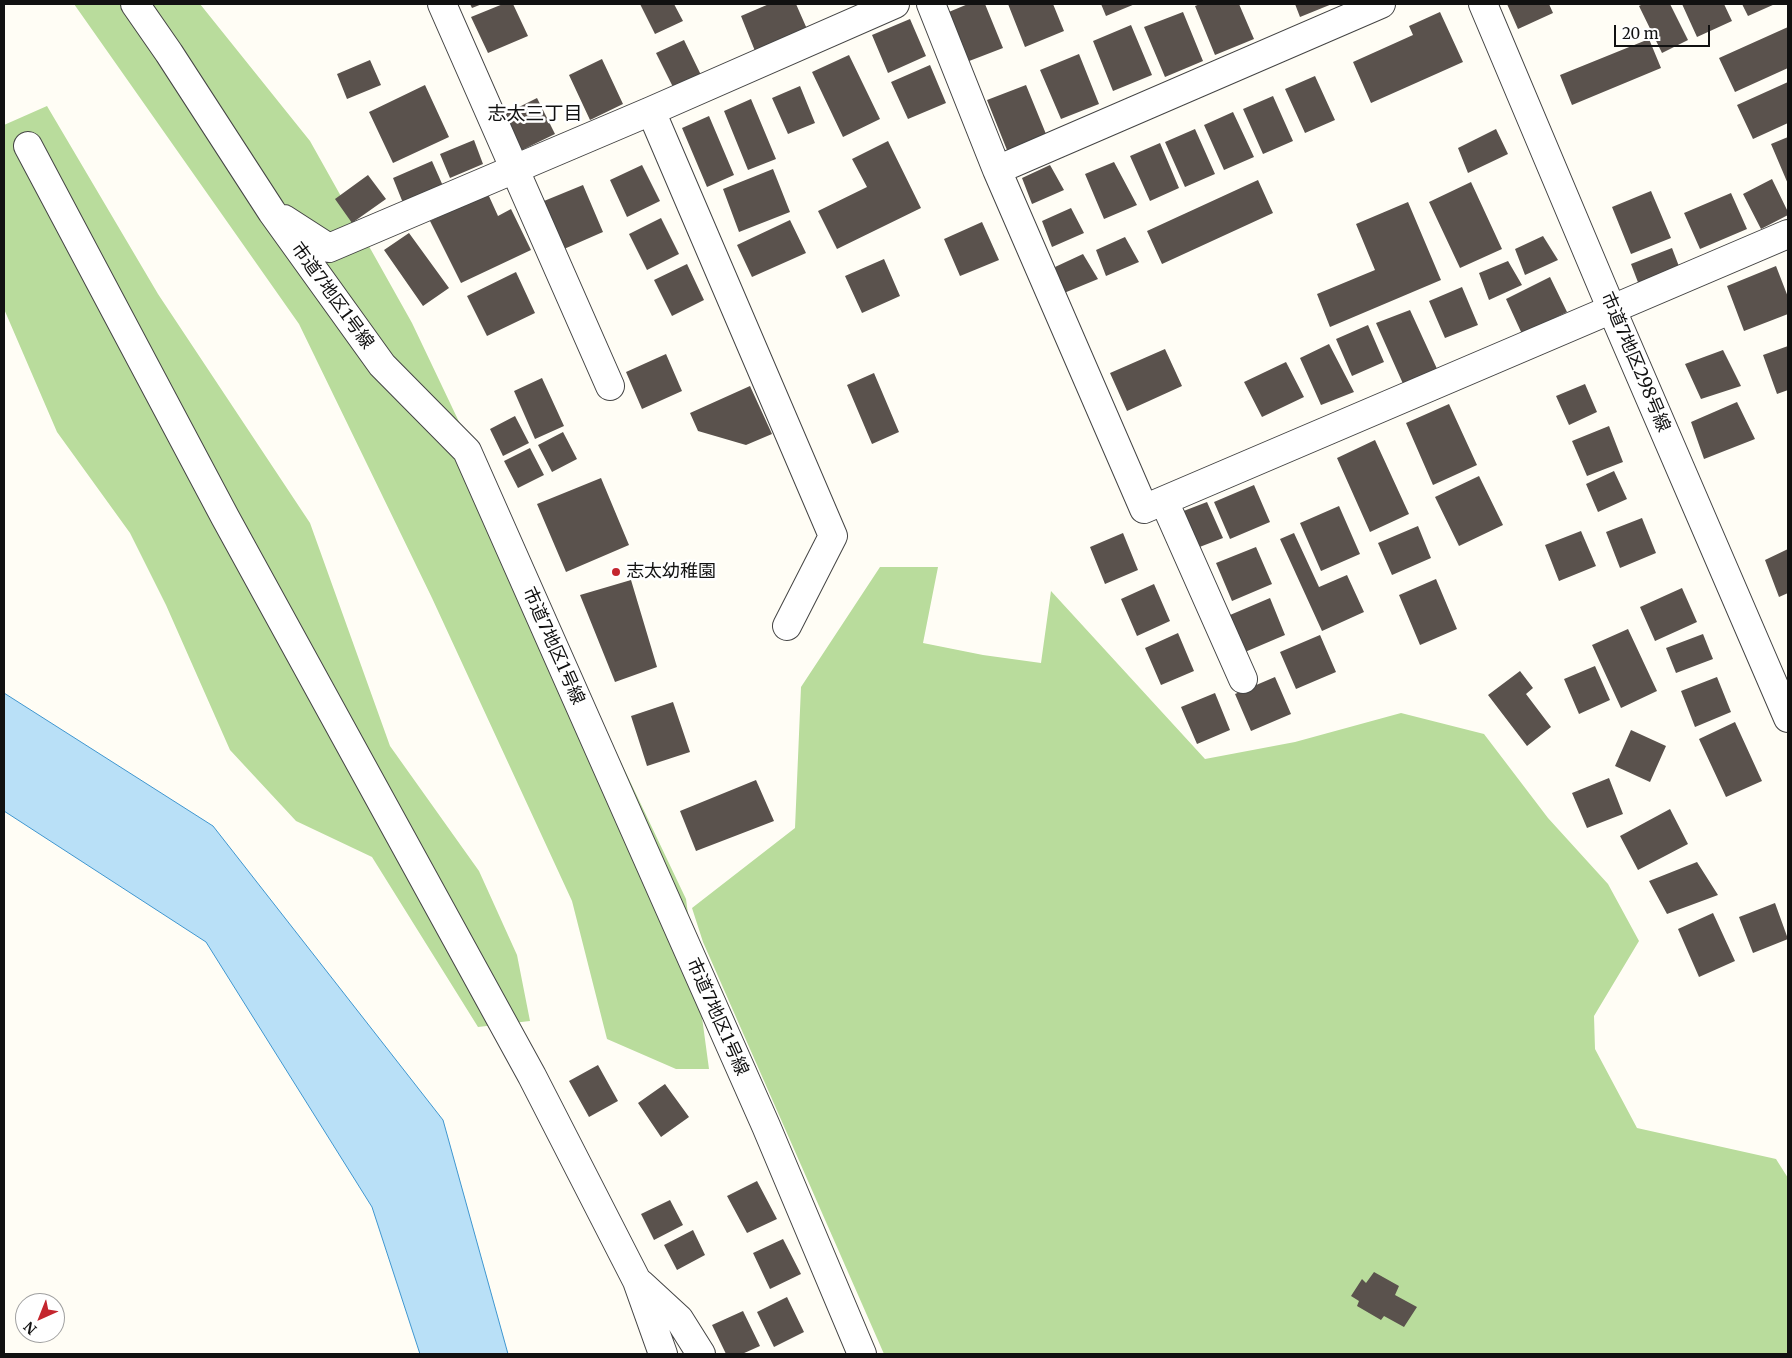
<!DOCTYPE html>
<html>
<head>
<meta charset="utf-8">
<style>
	body { margin:0 }
	#map { position:relative; width:1792px; height:1358px; overflow:hidden; background:#fffdf5; font-family:Merriweather,serif }
	canvas { display:block }
	.frame { position:absolute; inset:0; border:5px solid #111; pointer-events:none }
	.north { position:absolute; left:15px; top:1293px; width:50px; height:50px; box-sizing:border-box; background:#fff; border:1px solid #a0a0a0; border-radius:50%; rotate:224deg; font-size:14px; font-weight:700; line-height:20px; text-align:center; color:#111 }
	.north::after { content:''; display:block; margin:auto; width:18px; height:22px; background:#c4262e; clip-path:polygon(50% 0,100% 100%,50% 72%,0 100%) }
	.scale { position:absolute; left:1614px; top:25px; width:96px; height:22px; box-sizing:border-box; border:2px solid #111; border-top:0; padding-left:6px; font-size:15px; line-height:18px; white-space:nowrap; color:#111; -webkit-text-stroke:4px #fff; paint-order:stroke }
</style>
</head>
<body>
<div id="map">
<canvas width="1792" height="1358"></canvas>
<div class="frame"></div>
<div class="north">N</div>
<div class="scale">20 m</div>
</div>
<script>
const g = document.querySelector('canvas').getContext('2d');
g.lineJoin = 'round';
function paint(path, color) { g.fillStyle = color; g.fill(path, 'evenodd'); }
const toPath = rows => new Path2D(rows.map(r => 'M' + r).join(''));
function trace(path, color, width, dash) { g.strokeStyle = color; g.lineWidth = width; g.lineCap = dash ? 'butt' : 'round'; g.setLineDash(dash || []); g.stroke(path); }
function label(font, color, halo, rows, align = 'center') {
  g.font = font + ' Merriweather,"Noto Sans JP",serif'; g.lineWidth = 5; g.setLineDash([]); g.textBaseline = 'middle'; g.strokeStyle = halo; g.fillStyle = color; for (const [text, x, y, turn = 0] of rows) {
    g.save(); g.translate(x, y); g.rotate((+turn || 0) * Math.PI / 180); g.textAlign = isNaN(turn) ? turn : align; if (halo) g.strokeText(text, 0, 0); g.fillText(text, 0, 0); g.restore();
  }
}
paint(toPath([
	[74,4,200,4,310,141,412,323,686,899,709,1069,676,1069,607,1039,572,901,432,598,299,324],
	[47,106,158,294,310,523,390,746,479,871,517,955,530,1021,478,1027,372,857,296,821,230,750,166,605,130,533,57,432,4,309,4,125],
	[880,567,938,567,923,643,983,655,1041,663,1051,591,1205,759,1295,742,1401,713,1484,734,1548,818,1608,884,1639,941,1594,1016,1595,1049,1637,1128,1776,1159,1788,1178,1788,1354,884,1354,703,942,692,908,795,828,801,687]
]), '#b9dc9c');
const water = toPath([
	[4,693,213,826,443,1120,508,1354,420,1354,372,1207,206,942,4,811,4,693]
]);
paint(water, '#b9e0f7');
trace(water, '#3f96cf', 1);
paint(toPath([
	[470,4,482,4,472,8],
	[503,4,513,4,528,36,488,53,471,17],
	[640,4,674,4,683,21,655,34],
	[769,4,796,4,807,29,755,51,741,16],
	[968,4,985,4,1003,48,964,63,944,14],
	[1008,4,1053,4,1064,31,1025,47],
	[1101,4,1135,4,1106,16],
	[1200,4,1239,4,1254,39,1215,55,1195,6],
	[1295,4,1332,4,1300,17],
	[1507,4,1549,4,1553,13,1518,29],
	[1643,4,1670,4,1688,40,1662,53,1639,6],
	[1682,4,1724,4,1732,21,1697,37],
	[1742,4,1775,4,1748,16],
	[1183,12,1203,61,1165,77,1144,27],
	[1440,12,1463,62,1371,103,1353,62,1413,35,1409,26],
	[910,19,926,56,888,73,872,35],
	[1131,25,1152,75,1113,91,1093,41],
	[1788,27,1788,68,1735,92,1719,58],
	[1649,39,1661,68,1572,105,1560,75],
	[684,40,701,75,674,89,656,53],
	[1079,54,1099,104,1061,119,1040,70],
	[849,55,880,119,843,137,812,72],
	[602,59,623,104,590,120,569,75],
	[370,60,381,85,347,99,337,74],
	[930,65,946,103,908,119,891,82],
	[1315,76,1335,120,1305,133,1285,89],
	[1788,82,1788,123,1753,139,1737,105],
	[425,85,449,137,393,163,369,112],
	[1026,85,1046,134,1007,150,987,100],
	[800,86,815,123,788,134,772,98],
	[1273,96,1293,141,1263,154,1243,109],
	[537,98,555,134,522,150,505,114],
	[751,99,776,159,748,170,724,111],
	[1233,112,1254,157,1224,170,1204,125],
	[709,116,734,175,707,187,682,128],
	[1195,129,1215,174,1185,187,1165,142],
	[1496,129,1508,154,1468,173,1458,148],
	[1788,137,1788,184,1771,144],
	[474,140,483,164,450,178,440,154],
	[888,141,921,208,837,249,818,211,867,187,852,159],
	[1160,143,1179,188,1150,201,1130,156],
	[432,161,443,186,403,203,393,178],
	[1114,162,1137,205,1104,219,1085,174],
	[642,165,660,201,627,217,610,180],
	[1050,165,1064,190,1032,204,1022,178],
	[773,169,790,212,739,232,723,189],
	[368,175,386,199,352,223,335,199],
	[1772,179,1788,212,1788,215,1761,229,1743,194],
	[1258,180,1273,213,1162,264,1147,231],
	[1471,182,1502,249,1460,268,1429,202],
	[583,185,603,232,564,249,544,201],
	[1651,191,1671,238,1631,254,1612,207],
	[1731,193,1747,229,1700,249,1684,213],
	[488,194,498,216,511,209,531,250,461,283,430,221],
	[1408,202,1441,280,1330,327,1317,294,1375,270,1356,224],
	[1071,208,1084,233,1052,247,1042,221],
	[661,218,679,254,647,270,629,234],
	[790,220,806,253,752,277,737,245],
	[982,222,999,260,960,276,944,239],
	[409,233,449,288,423,306,384,250],
	[1543,236,1558,260,1525,275,1515,249],
	[1125,237,1139,262,1106,276,1096,250],
	[1672,248,1680,269,1639,285,1631,264],
	[1083,254,1098,279,1064,293,1055,267],
	[884,259,900,296,862,313,845,276],
	[1508,261,1522,285,1489,300,1479,273],
	[687,264,704,300,672,316,654,280],
	[1776,266,1788,297,1788,314,1744,331,1727,286],
	[516,272,535,313,487,336,467,296],
	[1550,277,1567,312,1522,334,1506,299],
	[1462,287,1478,325,1445,338,1429,301],
	[1410,310,1438,371,1404,386,1376,323],
	[1368,325,1384,362,1352,376,1336,339],
	[1329,344,1354,392,1321,405,1300,358],
	[1788,346,1788,390,1777,394,1763,355],
	[1165,349,1182,386,1127,411,1110,373],
	[1723,350,1741,386,1701,399,1685,364],
	[666,354,682,391,642,409,626,372],
	[1286,362,1304,397,1262,417,1244,382],
	[874,373,899,432,872,444,847,385],
	[542,378,564,426,535,439,514,391],
	[1585,384,1597,412,1569,425,1556,396],
	[750,386,772,434,746,445,698,431,690,413],
	[1737,402,1755,439,1704,459,1691,422],
	[1449,404,1477,465,1433,485,1406,423],
	[515,416,529,443,503,456,490,429],
	[1609,426,1623,462,1587,476,1572,441],
	[563,432,577,459,552,472,538,445],
	[1375,440,1409,514,1370,532,1337,458],
	[530,448,544,475,518,488,504,461],
	[1614,471,1627,499,1598,512,1586,484],
	[1479,476,1503,525,1459,546,1435,497],
	[601,478,629,545,566,572,537,504],
	[1254,485,1270,522,1230,539,1214,502],
	[1207,502,1223,538,1197,548,1181,512],
	[1339,506,1360,554,1321,571,1300,523],
	[1642,518,1656,553,1620,568,1606,532],
	[1418,526,1431,558,1392,575,1378,543],
	[1581,531,1596,566,1559,581,1545,545],
	[1123,533,1138,570,1105,584,1090,547],
	[1294,533,1319,587,1347,575,1364,612,1322,631,1280,539],
	[1256,547,1272,584,1232,601,1216,563],
	[1788,549,1788,593,1779,597,1765,560],
	[1436,579,1457,629,1420,645,1399,595],
	[631,580,657,667,615,682,580,595],
	[1154,584,1170,621,1137,636,1121,599],
	[1682,588,1697,622,1655,641,1640,607],
	[1270,598,1285,635,1245,652,1230,615],
	[1628,629,1657,691,1621,708,1592,645],
	[1178,633,1194,671,1161,685,1145,648],
	[1703,634,1713,659,1676,673,1666,648],
	[1320,635,1336,672,1296,689,1280,652],
	[1595,666,1610,700,1579,714,1564,679],
	[1520,671,1533,688,1526,694,1551,727,1527,746,1488,695],
	[1275,677,1291,714,1251,731,1235,694],
	[1717,677,1731,712,1695,727,1681,691],
	[1215,693,1230,730,1197,744,1181,707],
	[673,702,690,752,647,766,631,716],
	[1735,722,1762,781,1726,797,1699,739],
	[1631,730,1666,746,1650,782,1615,766],
	[1609,778,1623,814,1587,828,1572,793],
	[756,780,774,821,696,851,680,811],
	[1670,809,1688,844,1638,870,1620,836],
	[1697,862,1718,895,1667,914,1649,881],
	[1775,903,1788,939,1753,953,1739,917],
	[1713,913,1735,961,1699,977,1678,929],
	[598,1065,618,1101,589,1117,569,1081],
	[665,1084,689,1117,661,1137,638,1103],
	[757,1181,777,1219,747,1233,727,1196],
	[670,1200,683,1225,654,1240,641,1214],
	[693,1230,705,1255,677,1270,664,1245],
	[783,1239,801,1274,770,1289,753,1253],
	[1374,1272,1399,1286,1395,1295,1417,1307,1404,1327,1384,1316,1381,1320,1357,1306,1359,1301,1351,1296,1362,1279,1366,1283],
	[787,1297,804,1332,774,1347,757,1312],
	[743,1311,760,1346,742,1354,726,1354,712,1325]
]), '#5a524d');
const minor = toPath([
	[135,4,169,53,272,212,382,365,467,451,766,1126,862,1354],
	[442,4,610,386],
	[931,4,997,170,1144,509,1788,234],
	[651,111,833,536,787,626],
	[28,146,225,517,532,1076,637,1281,663,1354],
	[997,170,1381,4],
	[284,219,329,248,651,111,895,4],
	[1164,501,1243,679],
	[641,1284,679,1319,701,1354]
]);
const tertiary = toPath([
	[1483,4,1612,310,1788,718]
]);
trace(minor, '#444', 30);
trace(tertiary, '#444', 30);
trace(minor, '#fff', 28);
trace(tertiary, '#fff', 28);
for (const [x, y, r, color] of [
	[616,572,5,"#c4262e"]
]) { const dot = new Path2D(); dot.arc(x, y, r, 0, 2 * Math.PI); g.fillStyle = color; g.fill(dot); trace(dot, '#fff', 2); }
label('18px', '#111', '#fff', [
	["市道7地区1号線",332,296,54],
	["市道7地区298号線",1635,362,67],
	["市道7地区1号線",553,646,66],
	["市道7地区1号線",717,1017,66]
]);
label('18px', '#111', '#fff', [
	["志太幼稚園",626,572]
], 'left');
label('19px', '#111', '#fff', [
	["志太三丁目",535,115]
]);
</script>
</body>
</html>
